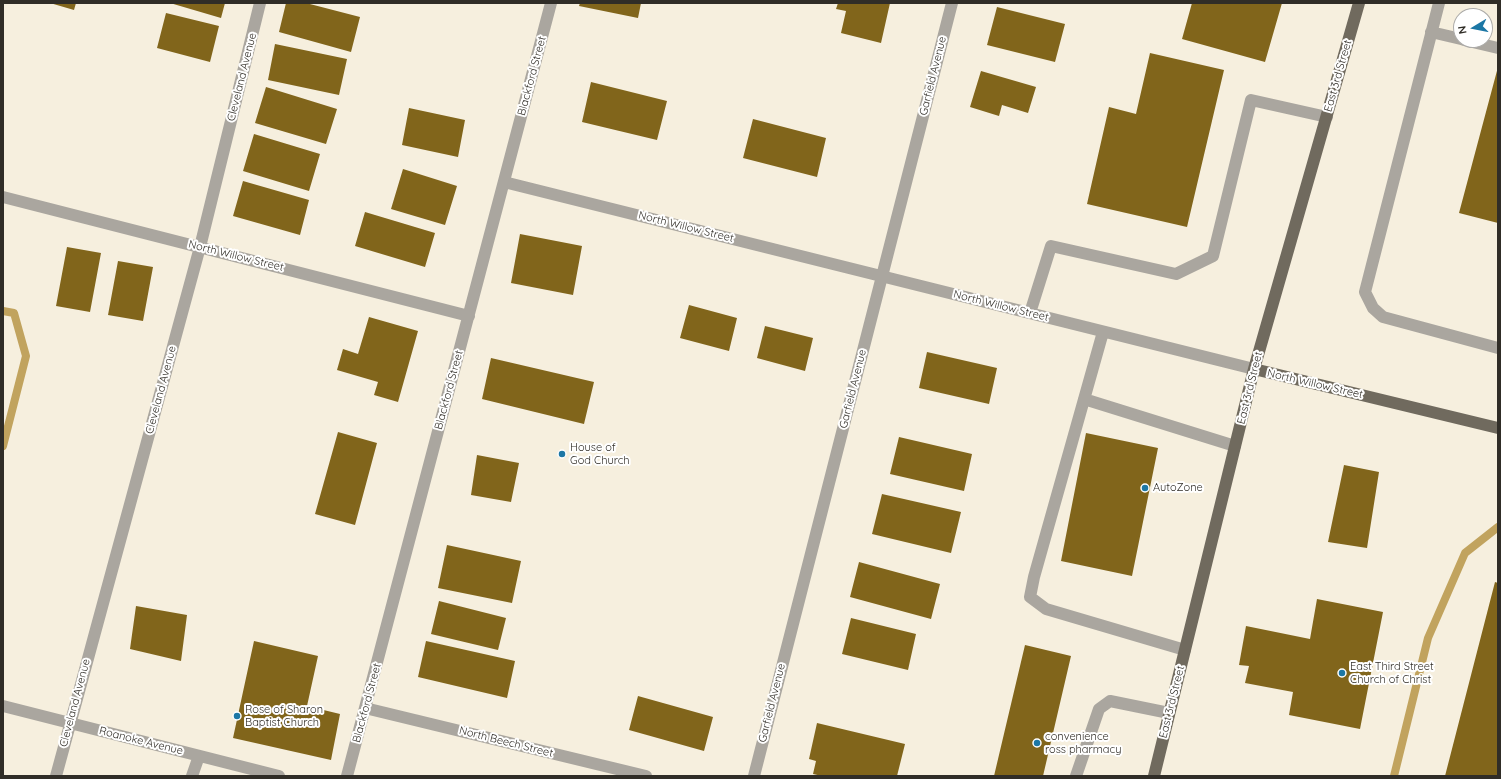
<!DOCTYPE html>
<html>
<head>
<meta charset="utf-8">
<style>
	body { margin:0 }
	#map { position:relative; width:1501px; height:779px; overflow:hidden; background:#f6efde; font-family:Quicksand,sans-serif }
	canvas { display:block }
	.frame { position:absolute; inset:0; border:4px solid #302d27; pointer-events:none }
	.north { position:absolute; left:1453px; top:8px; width:40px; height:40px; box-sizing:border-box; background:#fff; border:1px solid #acaba9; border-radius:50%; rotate:260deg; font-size:11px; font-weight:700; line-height:16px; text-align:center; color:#302d27 }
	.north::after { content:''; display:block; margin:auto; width:14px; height:18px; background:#1c77a5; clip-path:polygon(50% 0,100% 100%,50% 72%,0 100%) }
</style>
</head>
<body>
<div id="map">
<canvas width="1501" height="779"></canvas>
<div class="frame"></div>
<div class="north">N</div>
</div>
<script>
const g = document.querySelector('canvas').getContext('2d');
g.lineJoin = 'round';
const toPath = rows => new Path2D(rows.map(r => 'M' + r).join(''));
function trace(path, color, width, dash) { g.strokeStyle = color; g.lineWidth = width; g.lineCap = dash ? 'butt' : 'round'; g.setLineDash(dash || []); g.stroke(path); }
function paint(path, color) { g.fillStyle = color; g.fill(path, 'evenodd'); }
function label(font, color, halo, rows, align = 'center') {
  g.font = font + ' Quicksand,sans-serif'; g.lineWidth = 4; g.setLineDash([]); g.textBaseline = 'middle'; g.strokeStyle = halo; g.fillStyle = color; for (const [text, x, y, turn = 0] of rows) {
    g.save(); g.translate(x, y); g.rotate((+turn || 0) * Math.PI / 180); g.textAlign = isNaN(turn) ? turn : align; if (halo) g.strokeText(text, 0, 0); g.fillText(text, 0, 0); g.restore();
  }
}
trace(toPath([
	[3,311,14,313,26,356,3,446],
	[1394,776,1428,638,1465,553,1498,527]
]), '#c1a35e', 8);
paint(toPath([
	[50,3,76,3,74,10],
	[170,3,225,3,221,18],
	[286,3,306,3,360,17,351,52,279,32],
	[580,3,641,3,638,18,579,6],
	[838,3,890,3,881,43,841,33,846,11,836,9],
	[1192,3,1282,3,1265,62,1182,39],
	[997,7,1065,24,1055,62,987,45],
	[166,13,219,26,210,62,157,48],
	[275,44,347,59,339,95,268,80],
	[1150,53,1224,70,1187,227,1087,204,1109,107,1136,114],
	[1498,67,1498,223,1459,213],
	[981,71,1036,87,1028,113,1002,105,999,116,970,107],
	[591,82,667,101,657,140,582,122],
	[266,87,337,109,326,144,255,123],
	[409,108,465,120,458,157,402,145],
	[753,119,826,138,817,177,743,158],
	[254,134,320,154,309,191,243,171],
	[403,169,457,186,445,225,391,209],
	[243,181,309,200,300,235,233,216],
	[365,212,435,233,425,267,355,246],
	[520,234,582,246,573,295,511,283],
	[67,247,101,253,90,312,56,306],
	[118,261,153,267,143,321,108,315],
	[689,305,737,318,729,351,680,338],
	[369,317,418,331,398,402,374,395,378,382,337,370,343,349,358,354],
	[765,326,813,338,805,371,757,358],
	[927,352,997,368,989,404,919,388],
	[491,358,594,382,584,424,482,399],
	[338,432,377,443,355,525,315,514],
	[1086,433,1158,448,1132,576,1061,561],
	[899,437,972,454,964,491,890,474],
	[477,455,519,463,511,502,471,495],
	[1344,465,1379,472,1367,548,1328,542],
	[882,494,961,512,951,553,872,534],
	[447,545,521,561,512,603,438,588],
	[859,562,940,584,931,619,850,597],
	[1495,582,1498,583,1498,776,1445,776],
	[1317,599,1383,612,1360,729,1289,715,1293,692,1245,683,1249,666,1239,665,1246,626,1310,639],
	[439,601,506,618,498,650,431,634],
	[136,606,187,615,181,661,130,649],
	[851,618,916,634,908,670,842,654],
	[254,641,318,656,307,706,340,714,331,760,233,738],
	[426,641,515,661,507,698,418,677],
	[1025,645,1071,656,1043,776,994,776],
	[638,696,713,717,704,751,629,730],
	[817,723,905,744,897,776,822,776,813,774,816,761,809,759]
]), '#81651b');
trace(toPath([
	[1439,3,1365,292,1373,308,1383,317,1498,348],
	[1431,32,1461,39],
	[1464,40,1498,48],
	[504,182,1254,369],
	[3,197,469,316],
	[1030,313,1051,246,1176,274,1213,256,1251,100,1327,117],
	[1103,332,1034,577,1030,597,1046,609,1185,650],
	[1084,399,1235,446],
	[3,706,279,776],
	[365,708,646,776],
	[56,776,200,247,260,3],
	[192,776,199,756],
	[347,776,551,3],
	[754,776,952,3],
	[1076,776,1099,709,1110,701,1169,713]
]), '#aaa69f', 12);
trace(toPath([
	[1254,369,1498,428],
	[1154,776,1254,369,1359,3]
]), '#706a5e', 12);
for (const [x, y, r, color] of [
	[562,454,4,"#1c77a5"],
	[1145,488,4,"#1c77a5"],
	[1342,673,4,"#1c77a5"],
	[237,716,4,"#1c77a5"],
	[1037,743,4,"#1c77a5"]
]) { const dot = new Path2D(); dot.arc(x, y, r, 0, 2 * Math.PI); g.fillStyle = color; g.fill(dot); trace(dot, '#fff', 1.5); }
label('11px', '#302d27', '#fff', [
	["Blackford Street",532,76,-75],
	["Garfield Avenue",933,76,-76],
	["East 3rd Street",1338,76,-74],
	["Cleveland Avenue",242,77,-76],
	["North Willow Street",686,227,14],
	["North Willow Street",236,256,14],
	["North Willow Street",1001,306,14],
	["North Willow Street",1315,384,13],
	["East 3rd Street",1250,388,-76],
	["Garfield Avenue",853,389,-76],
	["Cleveland Avenue",161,390,-75],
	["Blackford Street",449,390,-75],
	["East 3rd Street",1172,702,-76],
	["Cleveland Avenue",75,703,-75],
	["Blackford Street",367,703,-75],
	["Garfield Avenue",772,703,-76],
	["Roanoke Avenue",141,741,14],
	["North Beech Street",506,742,14]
]);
label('11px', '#302d27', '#fff', [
	["House of",570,448],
	["God Church",570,461],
	["AutoZone",1153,488],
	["East Third Street",1350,667],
	["Church of Christ",1350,680],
	["Rose of Sharon",245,710],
	["Baptist Church",245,723],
	["convenience",1045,737],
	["ross pharmacy",1045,750]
], 'left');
</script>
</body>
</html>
